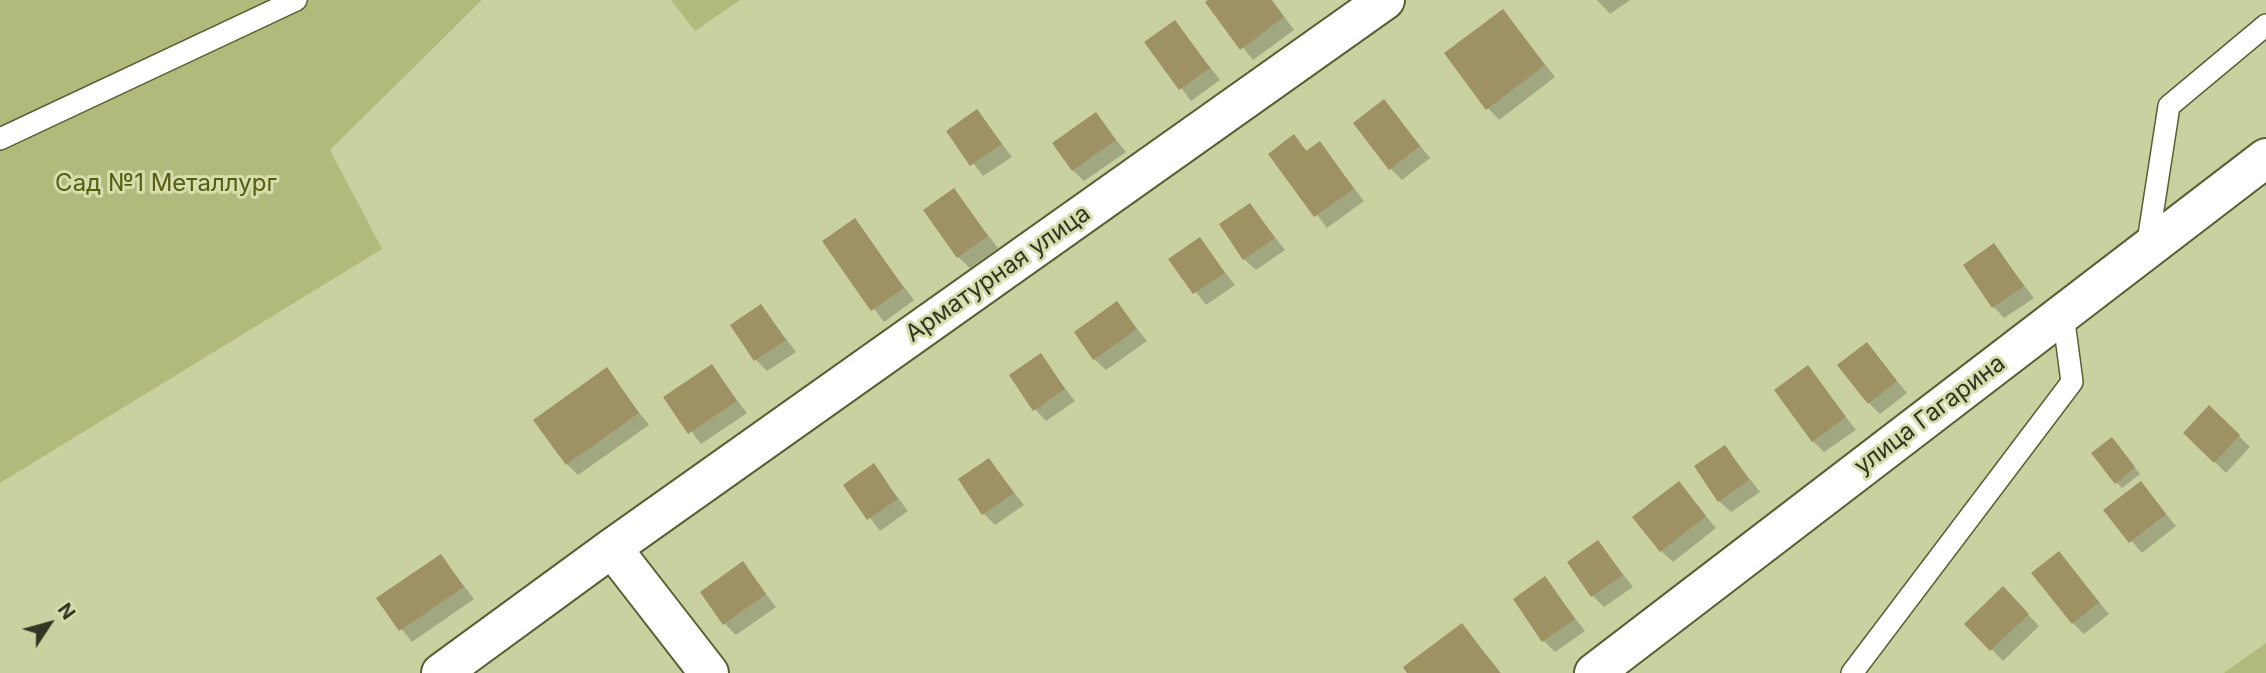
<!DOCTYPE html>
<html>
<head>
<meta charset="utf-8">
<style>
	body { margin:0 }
	#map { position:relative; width:2266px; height:673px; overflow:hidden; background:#cad1a1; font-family:Inter,sans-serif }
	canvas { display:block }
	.north { position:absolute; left:14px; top:589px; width:70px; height:70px; -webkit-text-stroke:5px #d7deae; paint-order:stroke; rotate:54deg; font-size:19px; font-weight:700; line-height:28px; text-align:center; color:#343623 }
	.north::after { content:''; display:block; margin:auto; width:24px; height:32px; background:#343623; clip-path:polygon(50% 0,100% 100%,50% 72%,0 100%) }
</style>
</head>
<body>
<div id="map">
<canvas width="2266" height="673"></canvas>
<div class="north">N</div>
</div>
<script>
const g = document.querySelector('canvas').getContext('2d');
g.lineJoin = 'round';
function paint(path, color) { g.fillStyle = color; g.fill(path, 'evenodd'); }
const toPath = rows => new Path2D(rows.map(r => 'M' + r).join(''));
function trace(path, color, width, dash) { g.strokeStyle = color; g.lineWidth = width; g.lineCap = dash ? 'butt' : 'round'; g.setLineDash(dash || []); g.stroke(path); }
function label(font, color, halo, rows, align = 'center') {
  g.font = font + ' Inter,sans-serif'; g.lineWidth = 6; g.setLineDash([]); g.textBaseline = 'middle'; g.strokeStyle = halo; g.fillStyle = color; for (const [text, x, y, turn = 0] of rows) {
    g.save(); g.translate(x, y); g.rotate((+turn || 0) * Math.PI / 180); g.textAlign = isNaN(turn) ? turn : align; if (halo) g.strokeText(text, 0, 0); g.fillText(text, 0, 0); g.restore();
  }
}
paint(toPath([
	[0,0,482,0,330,150,382,249,0,483],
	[671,0,740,0,695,31],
	[2266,643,2266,673,2224,673]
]), '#b1ba7b');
paint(toPath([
	[1211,0,1272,0,1294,30,1253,60,1208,3],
	[1597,0,1630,0,1610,14],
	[1503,11,1555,77,1499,120,1488,108],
	[1175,22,1220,80,1191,101,1147,42],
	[1384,101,1430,158,1402,180,1391,169],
	[977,111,1012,157,983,176,948,131],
	[1096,115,1126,152,1084,181,1073,170],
	[1294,137,1308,152,1320,144,1364,201,1327,228,1270,154],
	[953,190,998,248,970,268,958,257],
	[1250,205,1285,250,1256,270,1244,259],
	[854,221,914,300,884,322,824,242],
	[1200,240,1235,285,1206,305,1171,260],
	[1994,246,2034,298,2004,318,1993,306],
	[1117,304,1147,341,1106,370,1094,359],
	[761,306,796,352,767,371,756,360],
	[1867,344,1907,393,1880,414,1869,403],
	[1040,356,1075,401,1046,421,1035,409],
	[711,366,747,413,701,444,666,398],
	[1808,368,1856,430,1824,452,1813,441],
	[606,370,649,425,578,475,567,464],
	[2239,436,2250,447,2226,473,2196,444],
	[2117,445,2140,474,2122,488,2116,482],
	[1725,447,1760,492,1731,512,1719,501],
	[989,460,1024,505,995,525,984,514],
	[874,466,908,511,880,531,845,485],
	[1678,483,1716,528,1673,562,1661,551],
	[2141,483,2176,526,2142,553,2106,511],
	[1598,542,1633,587,1604,607,1593,596],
	[2059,554,2109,614,2084,634,2073,623],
	[441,556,474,599,412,642,378,599],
	[743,564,776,607,736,635,725,624],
	[1545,579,1585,631,1555,652,1544,641],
	[2003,589,2039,626,2003,661,1967,624],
	[1462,625,1501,673,1410,673]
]), '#0003');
paint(toPath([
	[1208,0,1271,0,1284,17,1240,50,1205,2],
	[1503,9,1545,65,1486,110,1444,53],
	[1175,20,1210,68,1179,90,1144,42],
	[1384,99,1420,146,1389,170,1353,123],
	[977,109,1002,144,970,166,946,131],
	[1096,112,1116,140,1072,171,1052,143],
	[1294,134,1306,151,1320,141,1354,189,1314,217,1268,154],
	[954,188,988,236,957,258,923,210],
	[1250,203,1275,238,1243,260,1219,224],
	[855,218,904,288,871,311,822,241],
	[1200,237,1225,273,1193,294,1168,259],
	[1994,243,2024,286,1992,308,1963,265],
	[1117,301,1137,329,1093,360,1074,332],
	[761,304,786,340,754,361,730,325],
	[1867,342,1897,381,1868,404,1837,365],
	[1041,353,1065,389,1033,411,1009,375],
	[712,364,737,401,688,434,663,397],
	[1808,365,1846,417,1812,442,1774,390],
	[607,367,639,413,566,465,533,420],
	[2209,405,2240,435,2214,463,2183,433],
	[2112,437,2135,467,2115,484,2091,453],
	[1725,445,1749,480,1718,502,1694,466],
	[989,458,1014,493,982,515,958,479],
	[874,463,898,499,867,520,843,485],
	[1679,481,1706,516,1660,552,1632,517],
	[2141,481,2166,514,2129,543,2103,510],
	[1598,540,1623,575,1591,597,1567,562],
	[2059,551,2099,602,2072,624,2031,573],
	[441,554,464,587,399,631,376,598],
	[743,561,766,594,723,625,700,592],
	[1545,576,1575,619,1542,642,1513,599],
	[2003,586,2029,614,1990,651,1964,624],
	[1462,623,1500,673,1407,673,1403,667]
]), '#9e9164');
const lane = toPath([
	[0,139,296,0],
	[2147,248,2169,106,2266,25],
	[1852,673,2072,382,2063,314]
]);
const street = toPath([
	[612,548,709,673],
	[441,673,612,548,1385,0]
]);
const secondary = toPath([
	[1594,673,2266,158]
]);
trace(lane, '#595e33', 24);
trace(street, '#595e33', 42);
trace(secondary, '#595e33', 42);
trace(lane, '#fff', 21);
trace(street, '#fff', 38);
trace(secondary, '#fff', 38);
label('24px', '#565d11', '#d7deae', [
	["Сад №1 Металлург",166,184]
]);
label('24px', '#343623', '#d7deae', [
	["Арматурная улица",998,274,-35],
	["улица Гагарина",1930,415,-37]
]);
</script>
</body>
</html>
